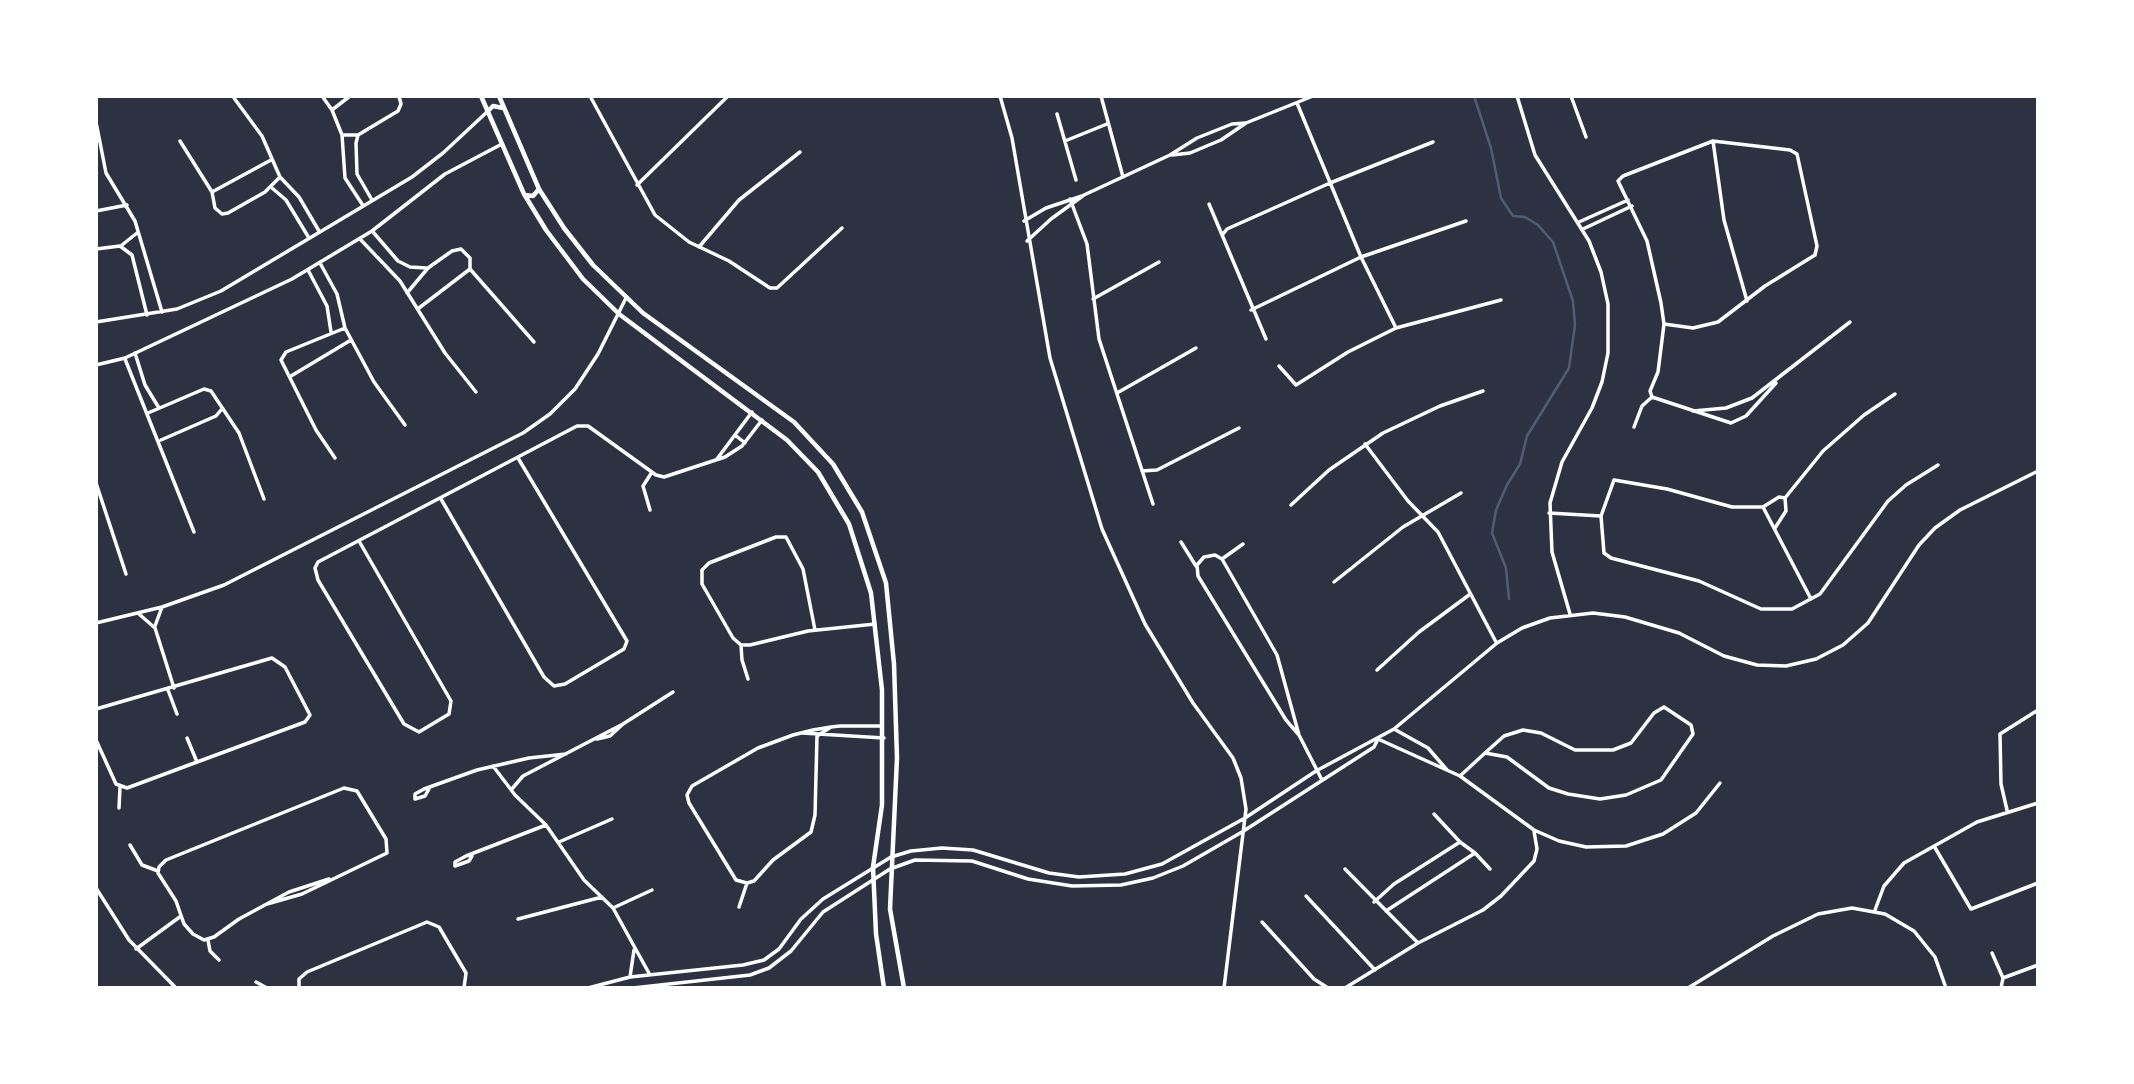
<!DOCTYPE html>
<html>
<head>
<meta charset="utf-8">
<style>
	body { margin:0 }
	#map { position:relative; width:2134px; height:1084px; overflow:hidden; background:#2d3142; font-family:Commissioner,sans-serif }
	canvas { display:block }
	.frame { position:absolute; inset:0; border:98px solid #fff; pointer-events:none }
</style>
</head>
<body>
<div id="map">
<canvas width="2134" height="1084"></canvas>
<div class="frame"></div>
</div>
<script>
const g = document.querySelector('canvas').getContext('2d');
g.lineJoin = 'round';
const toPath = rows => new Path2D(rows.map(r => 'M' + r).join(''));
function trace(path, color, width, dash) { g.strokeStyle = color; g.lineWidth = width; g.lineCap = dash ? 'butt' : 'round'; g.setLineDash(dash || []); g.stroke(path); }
trace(toPath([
	[1474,96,1491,148,1501,198,1513,216,1525,217,1538,225,1553,242,1573,301,1575,325,1569,368,1527,436,1520,464,1507,485,1496,510,1492,533,1506,568,1509,599]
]), '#4f5d75', 2.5);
trace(toPath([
	[322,96,332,110,342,135,345,178,362,204],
	[590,96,655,215,689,242,729,261,770,288,777,288,842,228],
	[1000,96,1012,138,1050,358,1102,529,1145,624,1193,703,1233,758,1241,778,1246,809,1224,988],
	[1101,96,1123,177],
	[1517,96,1535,155,1589,241,1601,272,1608,304,1608,353,1602,382,1592,408,1562,462,1550,503,1552,552,1570,614],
	[1571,96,1586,137],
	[234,98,262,136,280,177,299,197,319,231],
	[1297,103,1361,257,1396,328],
	[332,110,350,96],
	[1057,114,1076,180],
	[96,122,106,173,135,221,162,312],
	[342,135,357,135],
	[180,141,212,192,215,208,222,214,228,213,265,192,280,177],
	[1065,141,1107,124],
	[1713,141,1724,220,1747,301],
	[1172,155,1190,153,1221,140,1246,123],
	[637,185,728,96],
	[272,188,286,200,309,238],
	[212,192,271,160],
	[1070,199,1087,244,1099,339,1153,504],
	[372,200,357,174,356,143,358,135,398,111,401,104,399,96],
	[1209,204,1266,339],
	[96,211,127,205],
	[1024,221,1046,208,1082,196],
	[1579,222,1628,200],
	[1583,229,1632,206],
	[373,232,398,261,410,267,426,268],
	[1223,234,1227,229,1330,183,1433,142],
	[360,239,400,281,445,353,476,392],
	[1027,241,1051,219,1084,195,1170,155,1197,138,1232,124,1246,123,1313,96],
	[122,245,137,233],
	[699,247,739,200,800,152],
	[96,249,120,246,132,255,147,315],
	[320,263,337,294,345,328,374,382,405,425],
	[308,270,327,306,331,332],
	[407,293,428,268,452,251,461,249,470,258,470,269,534,342],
	[1093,299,1159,262],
	[419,308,470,269],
	[1251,310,1361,257,1466,221],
	[96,322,177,309,221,291,412,177,443,153,487,112],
	[135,353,145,385,159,408],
	[125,359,194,532],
	[96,365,125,358,292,279,372,231,445,174,500,145],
	[1279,366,1296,385,1348,352,1396,328,1501,300],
	[291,376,351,340],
	[1117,393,1196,348],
	[1895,394,1864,415,1823,451,1785,498,1779,497,1763,507,1732,507,1667,489,1614,480,1601,516,1604,553,1611,558,1699,581,1761,609,1792,609,1820,594,1888,501,1906,485,1938,465],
	[1652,397,1650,391,1658,372,1664,324,1661,303,1647,241,1618,181,1623,176,1713,141,1790,150,1797,154,1817,246,1815,255,1765,286,1718,322,1693,328,1664,324],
	[1652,397,1731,423,1746,416,1776,383],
	[1693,411,1726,408,1752,398,1850,322],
	[148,413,204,389,211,391,239,433,264,499],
	[1634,427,1642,406,1652,397],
	[735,435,745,443],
	[161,440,216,416,221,410],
	[1365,444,1408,501,1438,532,1496,642],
	[335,458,316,430,281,360,286,352,345,328],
	[717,459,752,412],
	[1142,471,1157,470,1239,428],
	[96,483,126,574],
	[441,499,544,677,554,686,565,684,624,649,627,641,518,458],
	[1291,505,1329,470,1383,433,1440,406,1483,391],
	[1763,507,1811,599],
	[650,510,643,486,652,472],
	[1549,513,1601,516],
	[1775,528,1786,511,1785,498],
	[359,541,451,701,449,714,419,732,404,724,318,580,315,568,318,562,577,426,588,426,656,475,664,477,725,457,742,446,762,420],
	[1181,542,1196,566],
	[1222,559,1243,544],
	[1334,582,1403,527,1461,493],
	[139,614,155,628,174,688],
	[96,623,162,607,224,585,523,433,550,414,575,389,598,354,626,298],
	[155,626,162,607],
	[815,630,803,569,786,537,776,537,709,563,702,570,702,584,733,638,741,645,750,645,808,631,875,624],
	[741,645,742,660,748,679],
	[1377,670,1419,632,1469,595],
	[168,690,177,714],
	[1664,707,1691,725,1693,734,1661,780,1626,795,1600,799,1568,794,1549,788,1507,757,1485,753,1504,736,1523,730,1541,733,1575,750,1613,750,1631,743,1654,713,1664,707],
	[96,709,272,658,285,667,310,715,305,722,127,788,116,784,96,740],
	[831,727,817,736,815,815,811,832,773,860,754,881,747,883,736,880,689,803,687,795,692,786,758,748,793,735,813,730,831,727,840,726,881,726],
	[1394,729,1428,748,1447,770],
	[802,733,884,738],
	[1299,735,1286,720,1198,576,1197,565,1204,557,1215,555,1222,559,1277,655,1299,735,1322,780],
	[187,738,197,762],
	[597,739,610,736,623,724,673,692],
	[1378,739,1460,776,1534,830,1559,841,1586,847,1626,846,1663,834,1696,813,1720,783],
	[493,766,515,795,546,825,584,880,613,908,650,975],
	[1460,776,1485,753],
	[429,789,425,796,415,799,415,794,424,789,477,770,529,758,566,754],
	[511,790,523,776,623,724],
	[119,808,120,787],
	[2007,810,2001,784,2000,734,2038,710],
	[1434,814,1460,842],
	[559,842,612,819],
	[130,845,142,865,158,871],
	[1934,846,1971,909,2038,883],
	[1475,853,1490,869],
	[472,856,469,861,455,866,455,862,466,856,546,825],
	[1345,869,1418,943],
	[96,888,129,940,176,988],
	[1306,896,1375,970],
	[1374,902,1394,884,1460,842,1475,853,1386,911],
	[267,904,302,894,387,853,386,839,357,791,344,788,166,860,159,867,158,873,176,901,184,924,193,934,204,940,214,937,239,919,289,892,329,879],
	[739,907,747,883],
	[613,908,652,890],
	[1875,910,1884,886,1904,863,1977,822,2038,803],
	[518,919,602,897],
	[1262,922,1314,979,1328,988],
	[208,940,210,951,219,960],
	[136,949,181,916],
	[1992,953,2003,978,2038,965],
	[630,977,634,950],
	[256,982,267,988],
	[299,988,299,979,307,972,427,922,439,927,466,973,464,988],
	[588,988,630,977,743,965,764,960,779,949,801,919,823,899,891,857,911,851,942,848,973,850,1049,873,1079,877,1125,874,1162,864,1245,818,1316,771,1394,729,1497,643,1522,628,1550,618,1593,613,1625,617,1679,633,1724,656,1757,665,1786,666,1816,659,1843,645,1868,623,1919,545,1935,528,1960,510,2038,471],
	[633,988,750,975,769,968,791,951,823,912,890,869,915,860,972,861,1028,879,1072,886,1121,885,1153,878,1183,866,1242,832,1374,747,1378,739],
	[1345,988,1418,943,1483,910,1501,896,1534,861,1537,849,1534,831],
	[1688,988,1773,936,1818,914,1852,908,1885,914,1914,931,1935,957,1946,988],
	[2001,988,2003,978]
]), '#fff', 3.5);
trace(toPath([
	[481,96,524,194,546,230,583,279,619,314,787,440,818,472,849,524,871,593,882,690,882,805,873,867,876,934,884,988],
	[499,96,539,189,564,228,593,265,643,313,794,422,833,464,862,512,886,583,894,664,897,758,890,909,904,988],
	[487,112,493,106,503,108],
	[525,195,533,196,539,189]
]), '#fff', 4.5);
</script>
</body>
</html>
